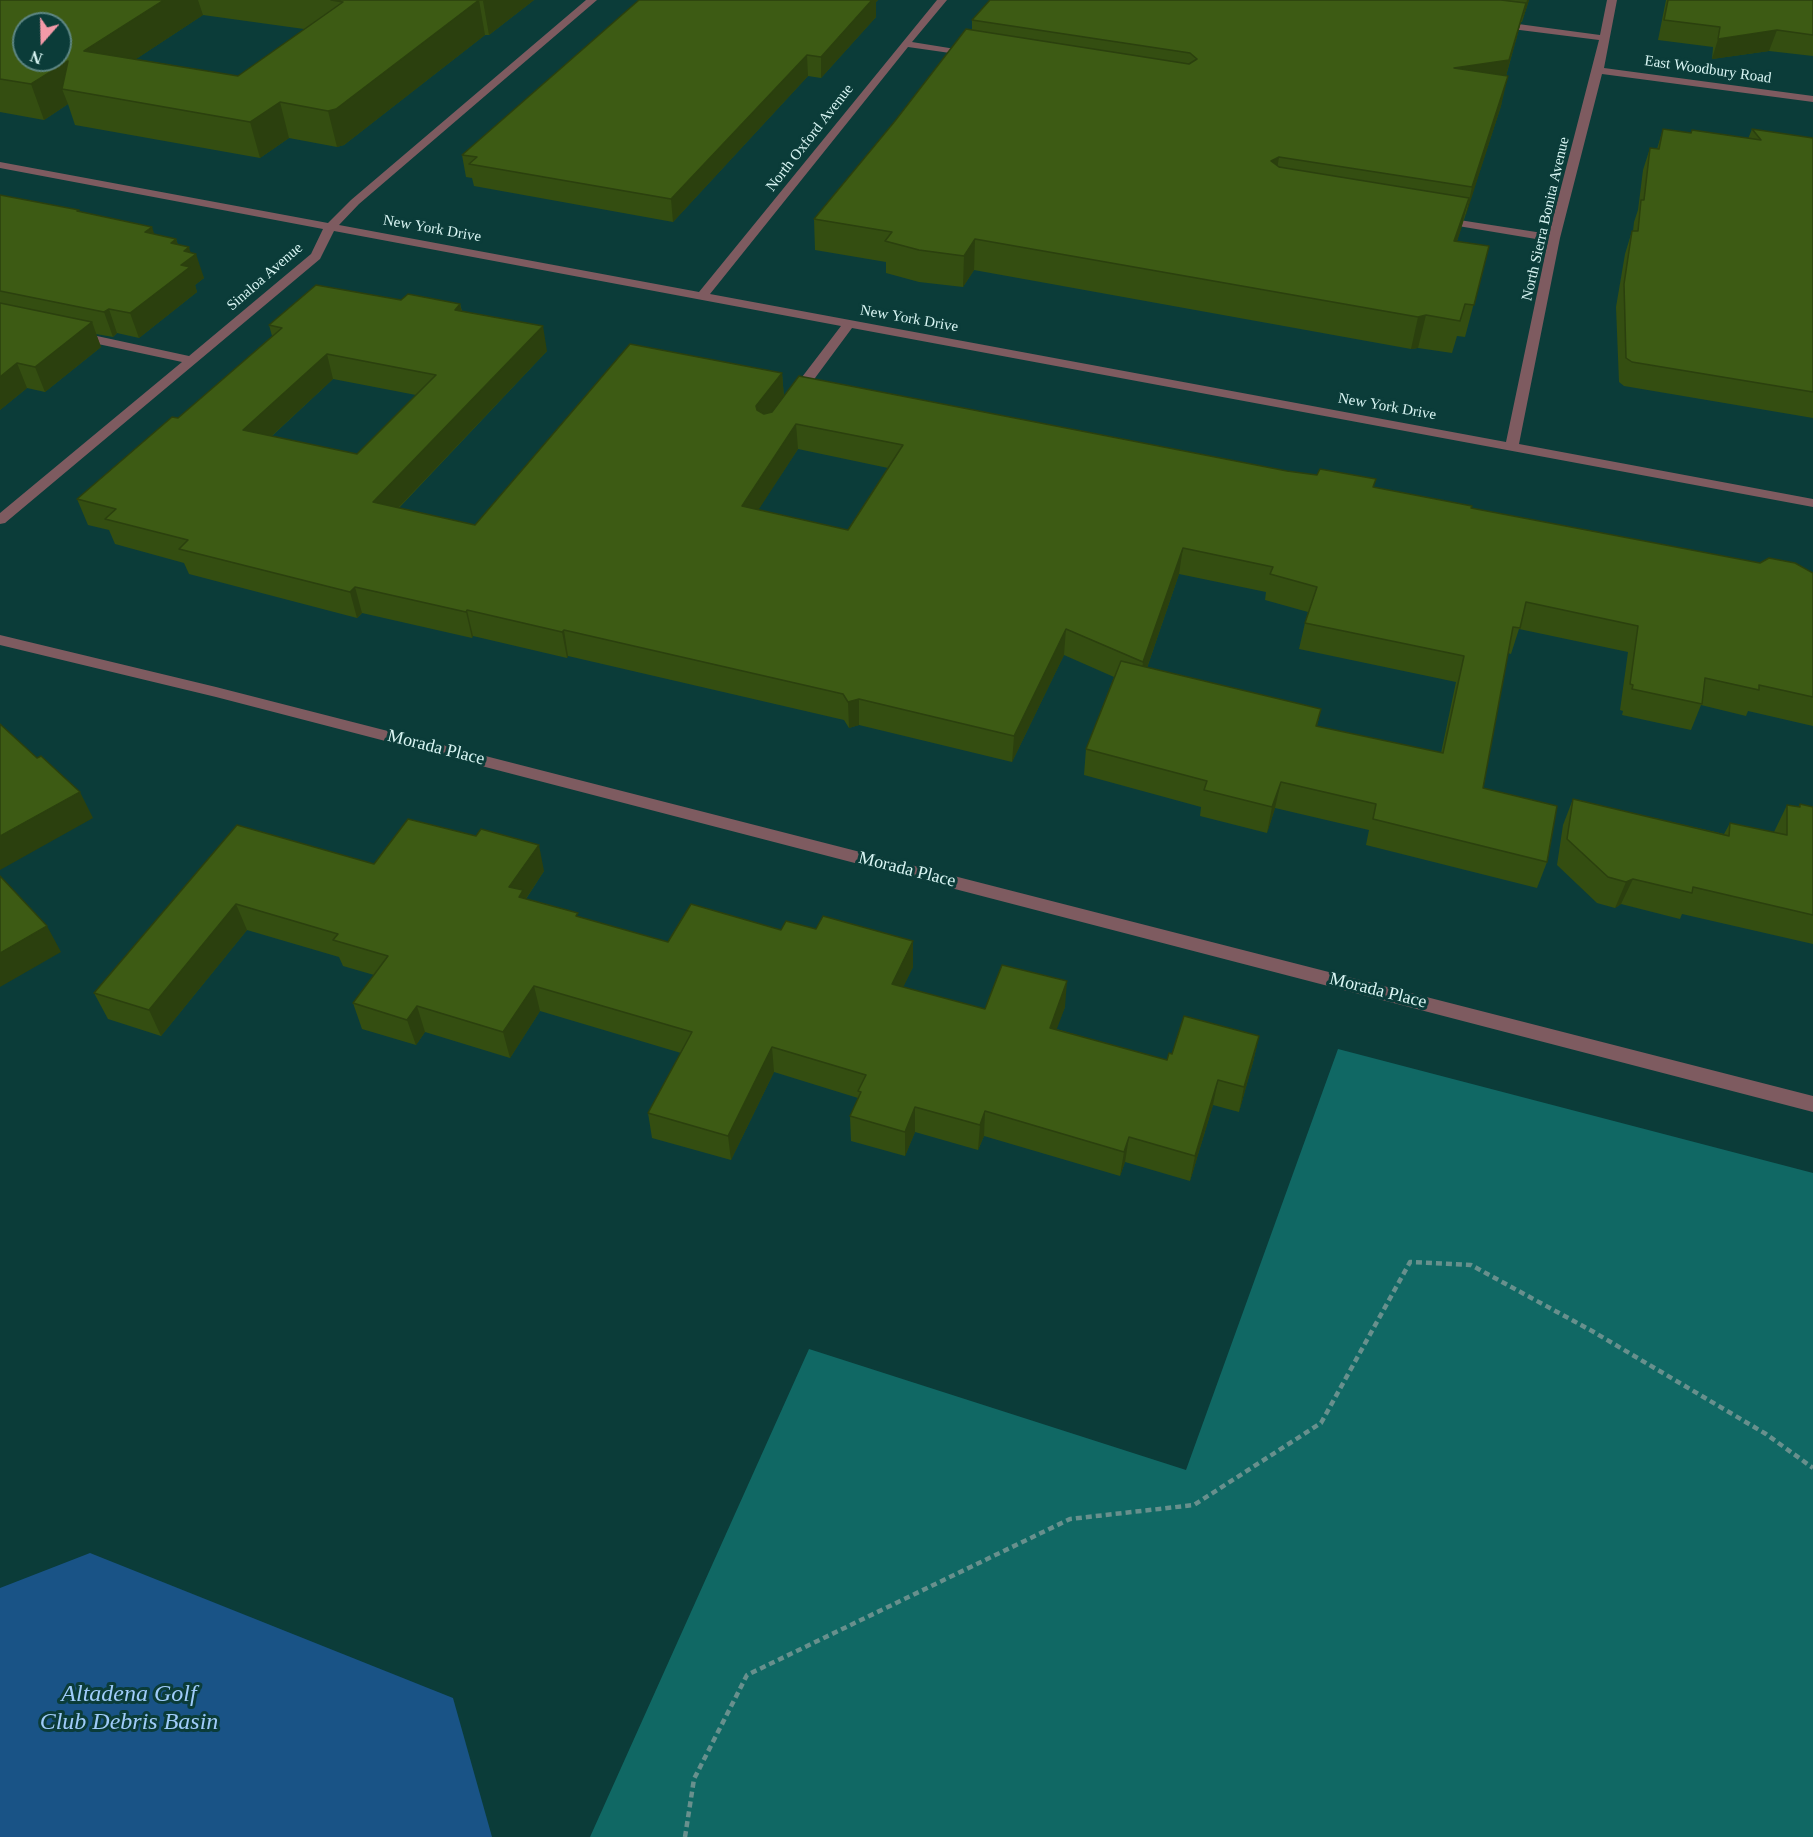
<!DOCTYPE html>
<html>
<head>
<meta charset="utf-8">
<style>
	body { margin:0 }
	#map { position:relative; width:1813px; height:1837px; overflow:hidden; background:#0b3c39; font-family:Georgia,serif }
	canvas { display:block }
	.north { position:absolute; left:12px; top:12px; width:60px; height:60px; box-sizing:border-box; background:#0b3c39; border:2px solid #5d8683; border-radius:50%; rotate:200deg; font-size:16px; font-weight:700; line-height:24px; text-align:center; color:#d8f5f3 }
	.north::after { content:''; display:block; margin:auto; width:21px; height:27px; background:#f39aa8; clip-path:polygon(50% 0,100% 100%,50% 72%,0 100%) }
</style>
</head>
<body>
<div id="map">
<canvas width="1813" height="1837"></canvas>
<div class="north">N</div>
</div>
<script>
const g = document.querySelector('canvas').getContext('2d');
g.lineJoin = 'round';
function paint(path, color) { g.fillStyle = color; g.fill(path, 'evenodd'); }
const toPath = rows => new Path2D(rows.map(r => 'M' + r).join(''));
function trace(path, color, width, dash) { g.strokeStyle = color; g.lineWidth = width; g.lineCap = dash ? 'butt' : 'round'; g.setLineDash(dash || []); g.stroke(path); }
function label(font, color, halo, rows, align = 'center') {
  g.font = font + ' Georgia,serif'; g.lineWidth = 6; g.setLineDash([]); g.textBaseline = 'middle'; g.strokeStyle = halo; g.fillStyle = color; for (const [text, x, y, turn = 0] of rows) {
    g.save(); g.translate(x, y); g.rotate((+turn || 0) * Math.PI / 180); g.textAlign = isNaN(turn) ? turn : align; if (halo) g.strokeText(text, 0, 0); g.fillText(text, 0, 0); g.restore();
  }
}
paint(toPath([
	[1338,1049,1813,1173,1813,1837,590,1837,809,1349,1186,1470]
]), '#106864');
paint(toPath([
	[90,1553,453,1698,492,1837,0,1837,0,1588]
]), '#195386');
trace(toPath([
	[685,1837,694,1779,747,1675,1070,1519,1194,1505,1321,1423,1410,1262,1471,1265,1592,1331,1766,1434,1813,1468]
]), '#68908d', 4.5, [6, 4]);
paint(toPath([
	[586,0,597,0,359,204,339,225,699,292,937,0,947,0,912,42,974,52,978,53,978,57,908,47,710,294,1506,442,1548,241,1440,223,1434,220,1440,217,1549,234,1599,40,1496,27,1491,24,1496,21,1600,35,1607,0,1617,0,1604,68,1813,96,1813,102,1602,74,1560,238,1519,444,1813,499,1813,507,852,328,798,401,793,402,786,398,841,326,334,231,320,259,5,523,0,524,0,513,182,362,70,338,68,335,70,332,74,331,189,356,311,254,323,229,0,168,0,162,328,223,351,200,586,0],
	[0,635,216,687,1813,1096,1813,1112,216,697,0,645,0,635]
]), '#7e5b60');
paint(toPath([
	[0,0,534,0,489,35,485,35,344,145,337,147,289,138,260,158,75,125,68,104,44,120,0,112],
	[203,15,304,29,238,76,136,59],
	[639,0,878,0,876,2,876,17,821,78,808,76,673,222,474,186,472,178,466,177,462,155],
	[990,0,1529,0,1522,22,1521,22,1506,76,1501,106,1457,241,1489,246,1465,337,1457,336,1452,353,1418,348,1411,349,974,270,963,287,919,282,886,273,886,262,815,250,814,219,972,30,972,20],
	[1666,0,1813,0,1813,56,1769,51,1712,59,1713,47,1658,40],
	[1663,129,1691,133,1748,139,1752,129,1813,138,1813,418,1624,386,1619,382,1616,307,1625,254,1632,231,1633,231,1634,222,1638,210,1643,170,1650,148,1657,149],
	[0,195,79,210,79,212,154,235,176,239,178,245,191,253,204,278,195,285,197,292,139,338,117,333,113,337,96,334,101,347,45,392,27,388,0,410],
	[401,300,460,304,462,311,547,351,399,508,475,525,782,373,784,397,1374,487,1471,508,1813,573,1813,726,1748,711,1746,716,1701,705,1691,730,1622,715,1623,711,1620,710,1628,652,1519,629,1511,654,1508,653,1483,788,1547,862,1537,888,1366,845,1369,830,1275,808,1267,833,1200,816,1201,807,1084,775,1086,749,1114,677,1064,655,1012,762,859,725,849,728,844,720,568,656,567,658,473,636,472,638,362,613,357,618,189,574,184,563,115,544,109,530,88,525,77,499,178,418,272,336,269,325],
	[333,379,416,395,357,454,272,436],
	[798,449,888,468,848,530,758,510],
	[1179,574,1266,592,1265,600,1308,612,1305,623,1299,649,1456,682,1441,753,1317,726,1321,709,1147,668],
	[1573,799,1724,834,1730,823,1774,832,1787,805,1798,807,1800,804,1813,807,1813,944,1682,914,1680,919,1621,904,1615,908,1597,903,1557,865,1563,825],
	[237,825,374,864,544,871,526,899,579,917,668,942,913,967,903,987,985,1009,1065,1007,1056,1029,1167,1060,1172,1054,1259,1036,1253,1062,1239,1112,1213,1105,1190,1181,1125,1162,1120,1176,984,1136,978,1150,915,1132,905,1156,851,1141,850,1116,858,1098,774,1072,731,1160,652,1138,648,1113,681,1053,540,1011,510,1058,425,1032,416,1045,362,1029,353,1003,374,975,343,966,339,957,247,930,161,1036,108,1019,94,993]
]), '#344e11');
paint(toPath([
	[164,0,198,0,203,15,95,86,84,51],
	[479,0,485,35,344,145,337,147,328,111],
	[485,0,534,0,489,35,483,1],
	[864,0,878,0,876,2,876,17,821,78,821,57],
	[1527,0,1529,0,1522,22],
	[1526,3,1502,90,1454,68],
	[1777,30,1769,51,1712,59,1718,39],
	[807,55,808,76,673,222,671,199],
	[68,61,62,89,68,104,44,120,31,84],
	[1508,76,1501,106,1465,218,1472,187],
	[280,102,289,138,260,158,250,122],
	[1279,157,1274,188,1271,161],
	[1469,198,1461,229,1447,272,1454,241],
	[152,227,160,251,145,232],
	[176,239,184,263,184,251,189,247,192,257,196,254,204,278,195,285,197,292,139,338,130,313,171,243],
	[975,239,974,270,963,287,964,256],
	[460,304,465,329,455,310],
	[109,309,117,333,113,337,104,312],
	[1426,315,1418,348,1411,349,1418,317],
	[92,322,101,347,45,392,35,367],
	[543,326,547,351,380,527,373,502],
	[327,354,333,379,251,455,243,430],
	[17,363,27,388,0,410,0,377],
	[782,373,784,398,758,432,756,406],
	[796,424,798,449,744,532,742,506],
	[1183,548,1179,574,1140,688,1143,662],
	[355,587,362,613,357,618,350,592],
	[467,610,473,636,472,638,466,612],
	[1066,629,1064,655,1012,762,1014,736],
	[564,630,568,656,567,658,562,632],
	[859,699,859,725,849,728,848,702],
	[1281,782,1275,808,1267,833,1272,807],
	[80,792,93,818,0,870,0,836],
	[539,845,544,871,525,900,529,916,509,887],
	[1633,879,1621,904,1615,908,1626,882],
	[236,904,247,930,161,1036,149,1010],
	[47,926,61,952,0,987,0,953],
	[913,941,913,967,892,1010,892,984],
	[1067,981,1065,1007,1048,1053,1050,1028],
	[534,986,540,1011,510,1058,503,1032],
	[417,1006,425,1032,416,1045,407,1020],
	[1259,1036,1253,1062,1239,1112,1244,1087],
	[772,1047,774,1072,731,1160,728,1136],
	[1218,1080,1213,1105,1190,1181,1195,1156],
	[915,1107,915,1132,905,1156,905,1132],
	[985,1111,984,1136,978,1150,980,1125],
	[1129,1137,1125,1162,1120,1176,1124,1152]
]), '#2b400e');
const building = toPath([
	[0,0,164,0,84,51,238,76,343,2,331,0,485,0,479,0,336,109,328,111,280,102,250,122,62,89,68,61,31,84,0,79,0,0],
	[24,24,60,24,60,60,24,60,24,24],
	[639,0,872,0,821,57,807,55,671,199,469,164,477,157,462,155,639,0],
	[990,0,1501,0,1526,3,1509,60,1454,68,1508,76,1472,187,1279,157,1271,161,1279,167,1469,198,1454,241,1489,246,1474,305,1465,304,1460,321,1426,315,1418,317,975,239,964,256,919,250,885,241,892,232,814,219,895,121,966,29,1189,64,1197,59,1190,53,972,20,990,0],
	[1668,0,1813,0,1813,35,1777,30,1718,39,1720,27,1664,20,1668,0],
	[1663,129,1691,133,1692,130,1761,140,1752,129,1813,138,1813,392,1632,362,1626,358,1624,284,1632,231,1638,231,1641,200,1644,200,1650,148,1659,149,1663,129],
	[0,195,79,210,77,211,152,227,145,232,176,239,171,243,189,247,184,251,196,254,181,265,190,267,130,313,109,309,104,312,0,291,0,195],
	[316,285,401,300,408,294,460,304,455,310,543,326,373,502,475,525,630,344,782,373,756,406,757,410,764,414,772,412,799,376,1287,471,1317,475,1320,469,1376,479,1373,487,1472,506,1471,508,1760,563,1769,558,1795,563,1813,573,1813,697,1759,685,1759,690,1705,678,1702,704,1632,689,1633,685,1630,684,1638,626,1526,602,1520,628,1513,627,1483,788,1557,806,1547,862,1373,819,1376,804,1281,782,1272,807,1204,790,1207,781,1086,749,1121,661,1321,709,1316,726,1443,753,1464,656,1305,623,1317,587,1270,574,1273,567,1183,548,1143,662,1066,629,1014,736,859,699,848,702,843,694,564,630,562,632,467,610,466,612,355,587,350,592,179,549,188,540,105,519,116,509,77,499,172,417,178,418,282,328,269,325,316,285],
	[327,354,436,375,357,454,243,430,327,354],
	[796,424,903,445,848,530,742,506,796,424],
	[0,303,92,322,35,367,17,363,0,377,0,303],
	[0,724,37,758,41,756,80,792,0,836,0,724],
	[1573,799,1729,836,1730,823,1787,835,1787,805,1800,807,1800,804,1813,807,1813,915,1693,887,1692,893,1633,879,1626,882,1608,877,1567,839,1573,799],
	[408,819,476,836,481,829,539,845,509,887,523,890,519,897,578,913,576,916,668,942,691,904,781,930,786,921,816,929,823,916,913,941,892,984,985,1009,1002,965,1067,981,1050,1028,1167,1060,1169,1053,1172,1054,1184,1016,1259,1036,1244,1087,1218,1080,1195,1156,1129,1137,1124,1152,985,1111,980,1125,915,1107,905,1132,850,1116,861,1092,858,1091,866,1075,772,1047,728,1136,648,1113,692,1032,534,986,503,1032,417,1006,407,1020,353,1003,388,956,333,940,338,934,236,904,149,1010,94,993,237,825,374,864,408,819],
	[0,876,47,926,0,953,0,876]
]);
paint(building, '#3d5b14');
trace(building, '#2b400e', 1.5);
label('15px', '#d8f5f3', '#0b3c39', [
	["East Woodbury Road",1708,70,8],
	["North Oxford Avenue",810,138,-52],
	["North Sierra Bonita Avenue",1546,219,-77],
	["New York Drive",432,229,10],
	["Sinaloa Avenue",265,277,-41],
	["New York Drive",909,319,10],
	["New York Drive",1387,407,10]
]);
label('18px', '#d8f5f3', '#0b3c39', [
	["Morada Place",436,748,14],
	["Morada Place",907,870,14],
	["Morada Place",1378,991,14]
]);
label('italic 24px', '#a0ccfa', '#0b3c39', [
	["Altadena Golf",129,1695],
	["Club Debris Basin",129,1723]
]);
</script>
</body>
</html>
